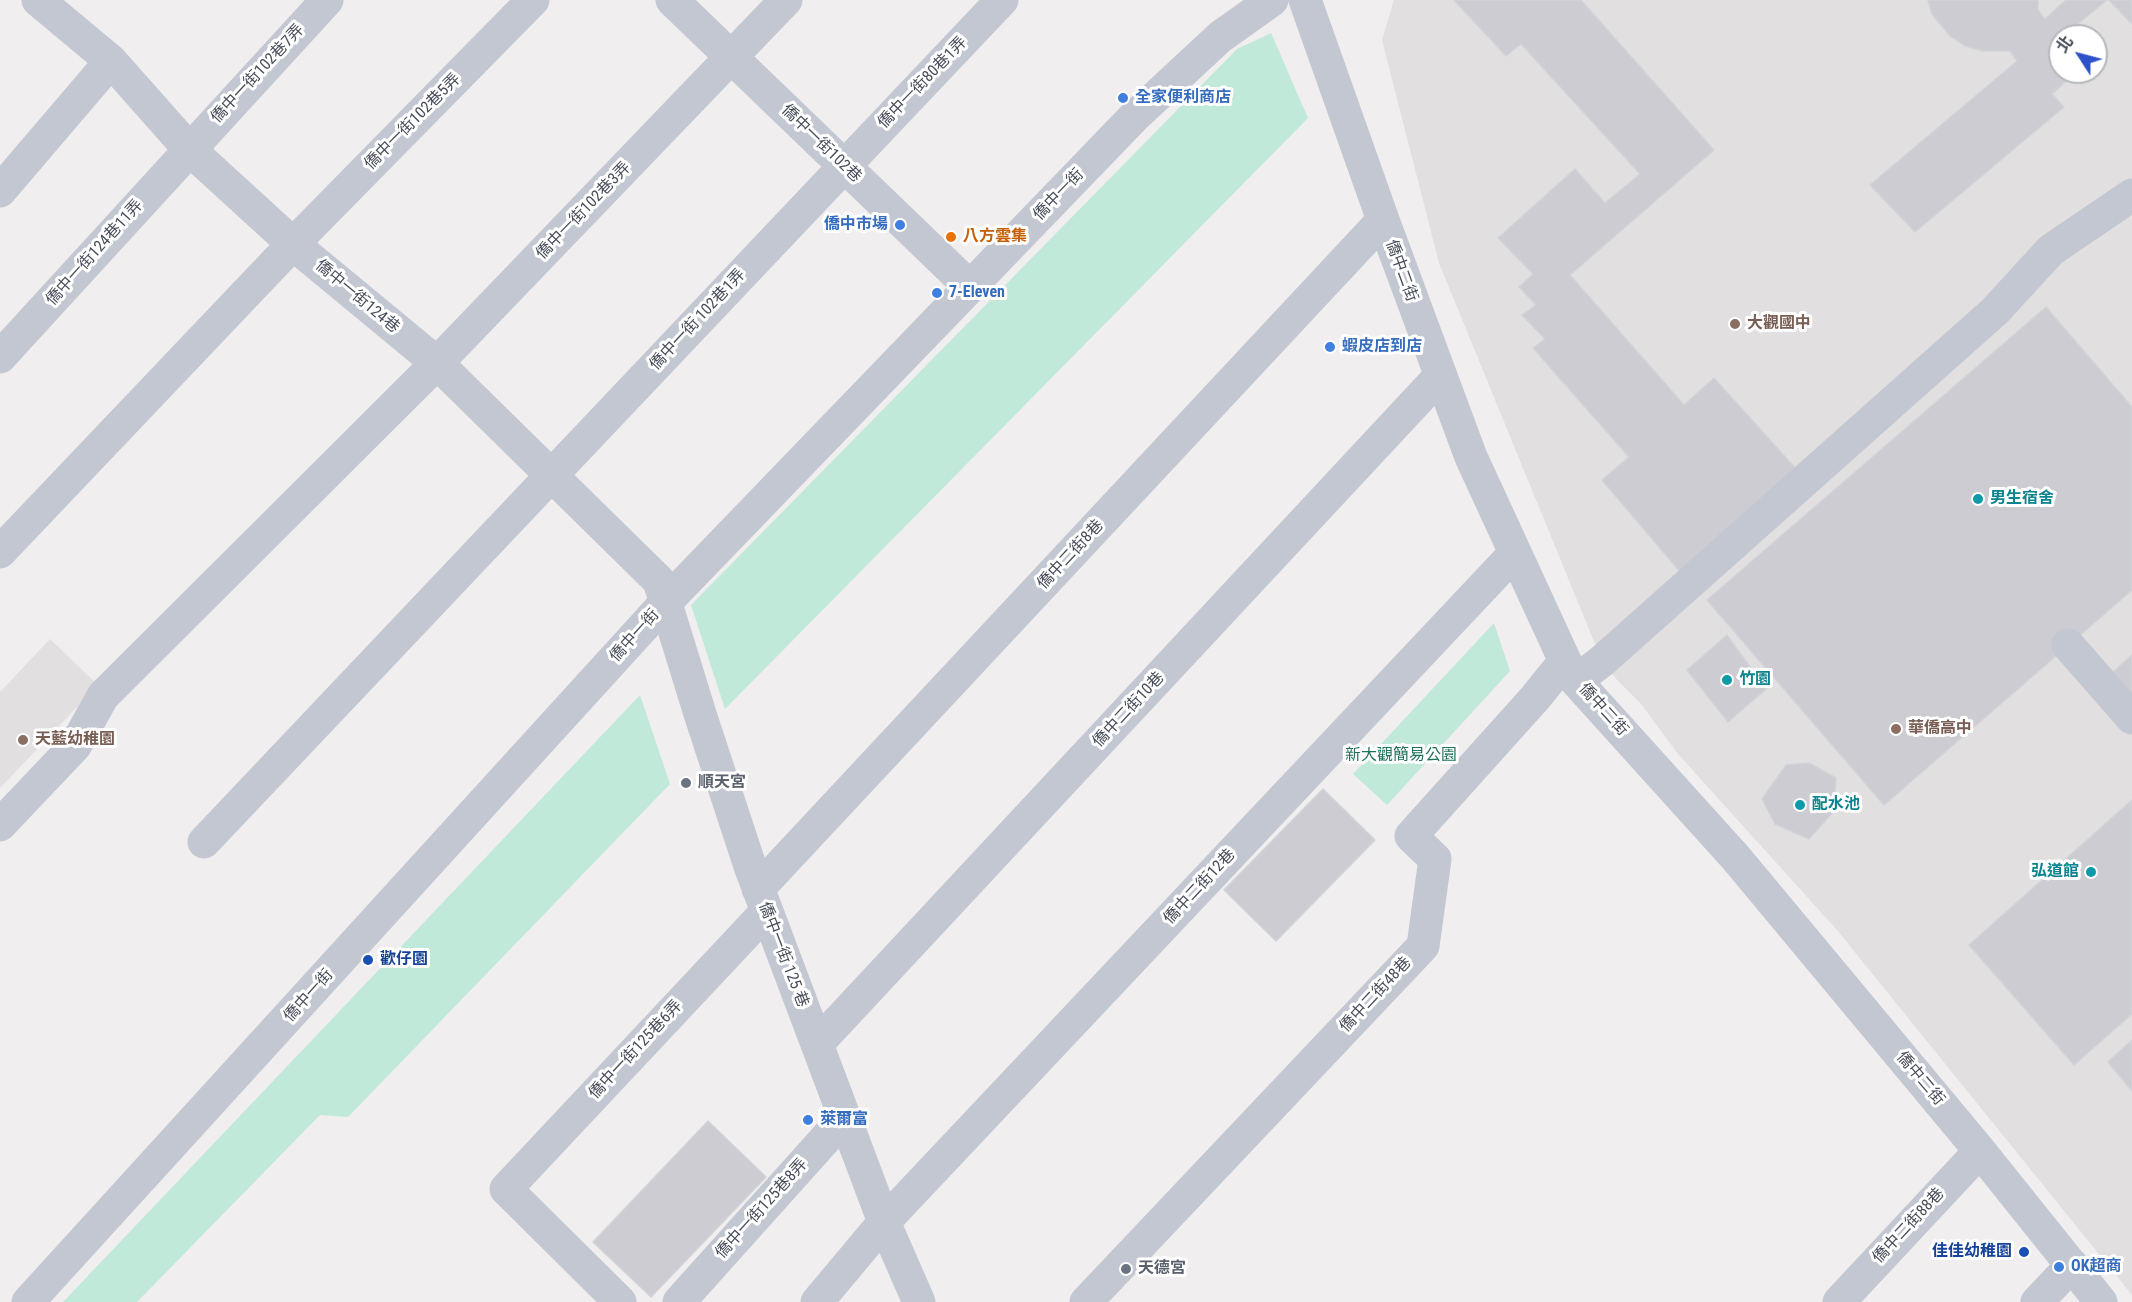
<!DOCTYPE html>
<html>
<head>
<meta charset="utf-8">
<style>
	body { margin:0 }
	#map { position:relative; width:2132px; height:1302px; overflow:hidden; background:#f0eeee; font-family:"Roboto Condensed","Noto Sans TC",sans-serif }
	canvas { display:block }
	.north { position:absolute; left:2048px; top:24px; width:60px; height:60px; box-sizing:border-box; background:#fff; border:2px solid #b6b8bd; border-radius:50%; rotate:306deg; font-size:16px; font-weight:700; line-height:24px; text-align:center; color:#484d59 }
	.north::after { content:''; display:block; margin:auto; width:21px; height:27px; background:#2e51ca; clip-path:polygon(50% 0,100% 100%,50% 72%,0 100%) }
</style>
</head>
<body>
<div id="map">
<canvas width="2132" height="1302"></canvas>
<div class="north">北</div>
</div>
<script>
const g = document.querySelector('canvas').getContext('2d');
g.lineJoin = 'round';
function paint(path, color) { g.fillStyle = color; g.fill(path, 'evenodd'); }
const toPath = rows => new Path2D(rows.map(r => 'M' + r).join(''));
function trace(path, color, width, dash) { g.strokeStyle = color; g.lineWidth = width; g.lineCap = dash ? 'butt' : 'round'; g.setLineDash(dash || []); g.stroke(path); }
function label(font, color, halo, rows, align = 'center') {
  g.font = font + ' "Roboto Condensed","Noto Sans TC",sans-serif'; g.lineWidth = 6; g.setLineDash([]); g.textBaseline = 'middle'; g.strokeStyle = halo; g.fillStyle = color; for (const [text, x, y, turn = 0] of rows) {
    g.save(); g.translate(x, y); g.rotate((+turn || 0) * Math.PI / 180); g.textAlign = isNaN(turn) ? turn : align; if (halo) g.strokeText(text, 0, 0); g.fillText(text, 0, 0); g.restore();
  }
}
paint(toPath([
	[1394,0,2132,0,2132,1295,1837,930,1678,754,1642,705,1618,681,1602,661,1439,263,1382,40],
	[2060,36,2096,36,2096,72,2060,72],
	[50,639,98,685,0,788,0,692]
]), '#e1dfdf');
paint(toPath([
	[1271,33,1308,118,725,709,691,605,1237,49],
	[1494,623,1510,671,1387,805,1353,774],
	[640,695,670,784,348,1117,320,1115,137,1302,63,1302]
]), '#c0e9d9');
const building = toPath([
	[1454,0,1581,0,1714,150,1570,275,1684,405,1714,378,1798,471,1682,574,1602,480,1629,457,1533,348,1545,339,1522,315,1536,305,1519,287,1533,274,1498,238,1575,169,1605,203,1640,174,1521,44,1506,56,1454,0],
	[1928,0,2038,0,2038,10,2045,19,2066,0,2107,0,2063,36,2060,36,2056,42,2060,47,2060,72,2076,72,2052,94,2064,107,1915,232,1870,185,2017,61,2010,51,1983,51,1965,46,1950,36,1932,14,1928,0],
	[2109,0,2132,0,2132,24,2109,0],
	[2046,307,2132,407,2132,590,1884,805,1707,600,2046,307],
	[1727,635,1766,689,1728,722,1687,670,1727,635],
	[2132,655,2132,694,2113,672,2132,655],
	[1809,763,1836,778,1834,811,1809,839,1775,824,1762,799,1786,765,1809,763],
	[1323,789,1375,840,1276,941,1224,890,1323,789],
	[2132,800,2132,1014,2074,1065,1969,945,2132,800],
	[2132,1040,2132,1091,2108,1062,2132,1040],
	[708,1121,766,1177,651,1297,593,1242,708,1121]
]);
paint(building, '#ccccd2');
trace(building, '#d2d3d8', 1.5);
trace(toPath([
	[38,0,111,61,189,149,293,244,437,363,659,581,701,717,751,869,884,1222,919,1302],
	[672,0,970,287],
	[1305,0,1383,220,1471,457,1565,661,1576,681,1736,858,1980,1151,2101,1302],
	[0,191,111,61],
	[0,357,327,0],
	[0,552,293,244,533,0],
	[2068,645,2132,718],
	[1576,681,1602,661,1995,311,2051,250,2132,195],
	[0,825,75,746,103,696,437,363,786,0],
	[204,842,1002,0],
	[758,889,1383,220],
	[817,1044,1440,376],
	[28,1302,666,602,1134,117,1220,37,1272,0],
	[620,1302,506,1189,767,911],
	[679,1302,845,1117],
	[817,1302,884,1222,1515,553],
	[1086,1302,1423,946,1435,859,1411,836,1535,698,1565,661],
	[1839,1302,1980,1151],
	[2037,1302,2072,1265]
]), '#c2c7d1', 33);
for (const [x, y, r, color] of [
	[1123,98,6,"#3f7fe0"],
	[900,225,6,"#3f7fe0"],
	[951,237,6,"#e8710a"],
	[937,293,6,"#3f7fe0"],
	[1735,324,6,"#8d6e63"],
	[1330,347,6,"#3f7fe0"],
	[1978,499,6,"#0f9aa8"],
	[1727,680,6,"#0f9aa8"],
	[1896,729,6,"#8d6e63"],
	[23,740,6,"#8d6e63"],
	[686,783,6,"#6b7280"],
	[1800,805,6,"#0f9aa8"],
	[2091,872,6,"#0f9aa8"],
	[368,960,6,"#1a4fb4"],
	[808,1120,6,"#3f7fe0"],
	[2024,1252,6,"#1a4fb4"],
	[2059,1267,6,"#3f7fe0"],
	[1126,1269,6,"#6b7280"]
]) { const dot = new Path2D(); dot.arc(x, y, r, 0, 2 * Math.PI); g.fillStyle = color; g.fill(dot); trace(dot, '#fff', 2); }
label('16px', '#484d59', '#fff', [
	["僑中一街102巷7弄",258,74,-47],
	["僑中一街80巷1弄",923,83,-46],
	["僑中一街102巷5弄",413,122,-45],
	["僑中一街102巷",821,144,44],
	["僑中一街",1059,195,-46],
	["僑中一街102巷3弄",584,211,-46],
	["僑中一街124巷11弄",95,253,-48],
	["僑中二街",1401,271,70],
	["僑中一街124巷",357,297,40],
	["僑中一街 102巷1弄",698,320,-47],
	["僑中二街8巷",1071,555,-47],
	["僑中一街",635,636,-48],
	["僑中二街10巷",1129,710,-47],
	["僑中二街",1603,710,48],
	["僑中二街12巷",1200,887,-47],
	["僑中一街 125 巷",783,955,69],
	["僑中二街48巷",1376,995,-47],
	["僑中一街",309,996,-48],
	["僑中一街125巷6弄",636,1050,-47],
	["僑中二街",1920,1079,50],
	["僑中一街125巷8弄",762,1209,-48],
	["僑中二街88巷",1909,1226,-47]
]);
label('bold 16px', '#366cbe', '#fff', [
	["全家便利商店",1135,98],
	["僑中市場",888,225,"right"],
	["7-Eleven",949,293],
	["蝦皮店到店",1342,347],
	["萊爾富",820,1120],
	["OK超商",2071,1267]
], 'left');
label('bold 16px', '#c56008', '#fff', [
	["八方雲集",963,237]
], 'left');
label('bold 16px', '#785e54', '#fff', [
	["大觀國中",1747,324],
	["華僑高中",1908,729],
	["天藍幼稚園",35,740]
], 'left');
label('bold 16px', '#0d838f', '#fff', [
	["男生宿舍",1990,499],
	["竹園",1739,680],
	["配水池",1812,805],
	["弘道館",2079,872,"right"]
], 'left');
label('16px', '#21715a', '#fff', [
	["新大觀簡易公園",1401,756]
]);
label('bold 16px', '#5b616d', '#fff', [
	["順天宮",698,783],
	["天德宮",1138,1269]
], 'left');
label('bold 16px', '#164399', '#fff', [
	["歡仔園",380,960],
	["佳佳幼稚園",2012,1252,"right"]
], 'left');
</script>
</body>
</html>
